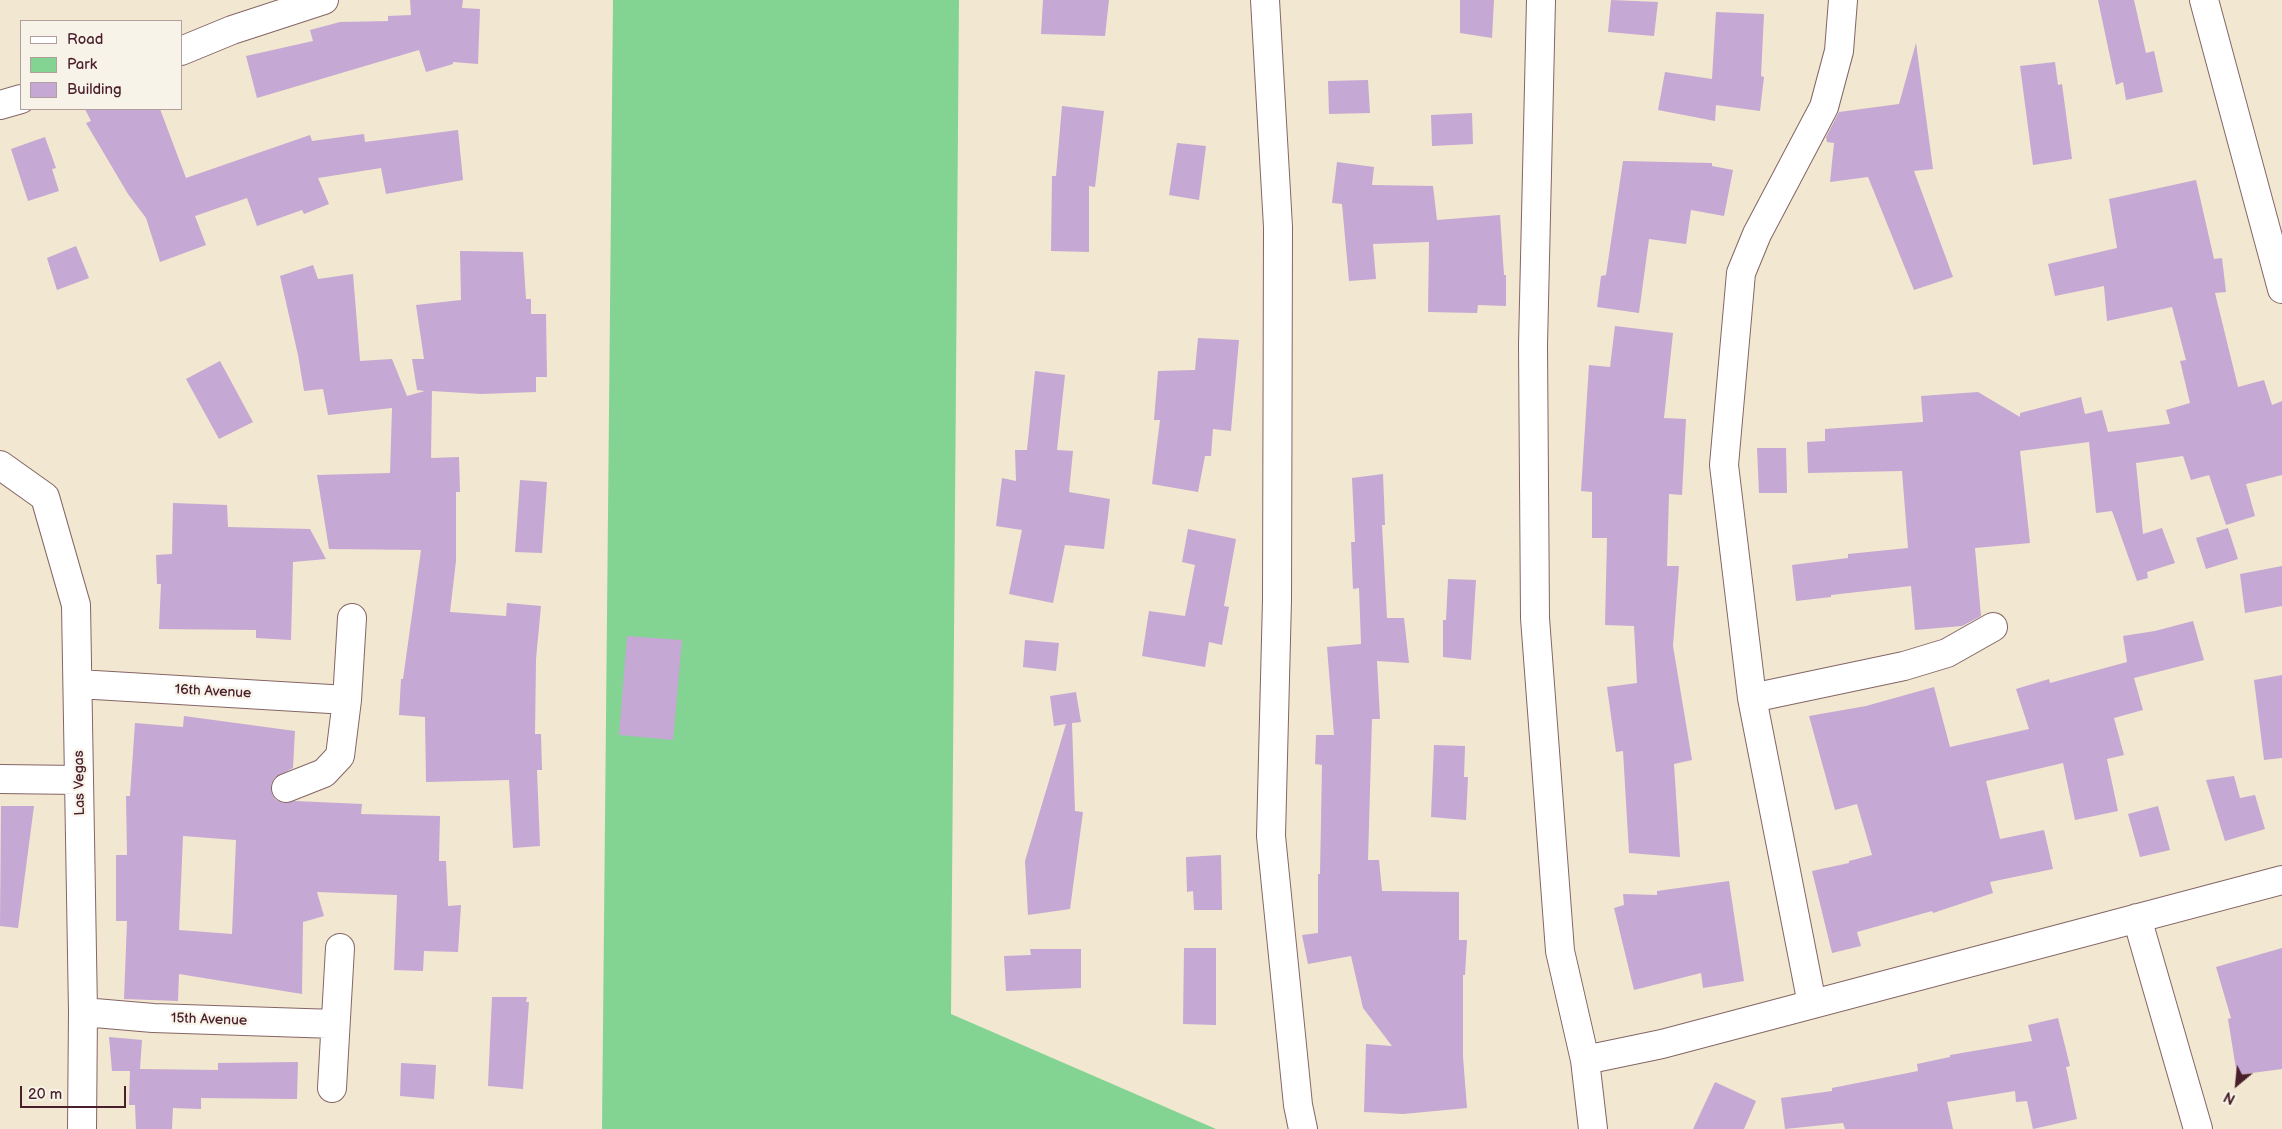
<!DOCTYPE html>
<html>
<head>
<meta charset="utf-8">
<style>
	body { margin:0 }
	#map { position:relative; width:2282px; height:1129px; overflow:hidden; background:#f2e7d0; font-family:"Balsamiq Sans",sans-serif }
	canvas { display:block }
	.legend { position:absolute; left:20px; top:20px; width:162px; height:90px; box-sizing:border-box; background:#f7f3e8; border:1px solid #b29e9c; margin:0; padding:6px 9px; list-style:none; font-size:15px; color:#4a1f2b }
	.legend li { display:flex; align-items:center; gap:10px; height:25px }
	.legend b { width:25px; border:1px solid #b29e9c }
	.north { position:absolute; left:2212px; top:1059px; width:50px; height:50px; -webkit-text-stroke:4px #f7f3e8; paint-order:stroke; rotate:208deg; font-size:14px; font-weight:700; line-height:20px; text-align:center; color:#4a1f2b }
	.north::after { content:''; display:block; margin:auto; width:18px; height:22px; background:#4a1f2b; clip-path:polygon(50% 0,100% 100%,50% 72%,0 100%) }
	.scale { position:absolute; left:20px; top:1086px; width:106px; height:22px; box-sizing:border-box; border:2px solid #4a1f2b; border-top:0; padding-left:6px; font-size:15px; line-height:18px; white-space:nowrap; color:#4a1f2b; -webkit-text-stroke:4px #f7f3e8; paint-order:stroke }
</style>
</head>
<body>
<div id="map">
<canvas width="2282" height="1129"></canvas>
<ul class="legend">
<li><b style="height:6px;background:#fff"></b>Road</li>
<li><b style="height:14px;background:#83d393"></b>Park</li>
<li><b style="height:14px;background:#c5a8d3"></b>Building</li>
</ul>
<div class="north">N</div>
<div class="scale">20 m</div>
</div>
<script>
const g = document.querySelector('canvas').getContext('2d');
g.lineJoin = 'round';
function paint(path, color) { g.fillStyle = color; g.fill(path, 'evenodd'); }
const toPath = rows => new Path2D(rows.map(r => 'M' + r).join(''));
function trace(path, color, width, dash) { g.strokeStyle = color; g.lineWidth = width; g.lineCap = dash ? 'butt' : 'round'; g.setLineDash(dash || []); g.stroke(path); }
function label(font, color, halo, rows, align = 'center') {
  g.font = font + ' "Balsamiq Sans",sans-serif'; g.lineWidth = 4.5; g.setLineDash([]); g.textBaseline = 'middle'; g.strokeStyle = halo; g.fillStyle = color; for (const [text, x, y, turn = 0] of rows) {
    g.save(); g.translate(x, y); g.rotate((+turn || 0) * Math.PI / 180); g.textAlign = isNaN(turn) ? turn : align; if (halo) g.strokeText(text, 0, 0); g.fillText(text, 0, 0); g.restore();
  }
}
paint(toPath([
	[613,0,959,0,951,1014,1216,1129,602,1129]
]), '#83d393');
paint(toPath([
	[410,0,463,0,462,8,480,9,478,64,453,62,453,64,426,72,419,50,257,98,246,56,313,41,310,30,340,22,388,21,388,16,411,15],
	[1043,0,1109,0,1105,36,1041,34],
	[1460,0,1494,0,1492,38,1460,33],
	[1611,0,1658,2,1654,36,1608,32],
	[2098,0,2134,0,2146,53,2154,51,2163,92,2126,100,2123,82,2116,85],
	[1716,12,1764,14,1761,76,1764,77,1760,111,1716,105,1715,121,1658,110,1665,72,1712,79],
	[1916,43,1933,169,1914,171,1953,277,1914,290,1868,177,1830,182,1834,143,1827,142,1826,137,1839,112,1899,104],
	[2055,62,2058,85,2062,84,2072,159,2033,165,2020,66],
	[1368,80,1370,113,1329,114,1328,81],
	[1062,106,1104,111,1095,187,1089,186,1089,252,1051,251,1052,176,1056,176],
	[85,109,160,109,186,178,310,135,312,141,364,134,365,142,458,130,463,180,386,194,381,168,318,178,329,204,304,214,302,210,257,226,247,198,195,216,206,245,160,262,146,218,128,194,86,123,91,121],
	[1472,113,1473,144,1432,146,1431,115],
	[45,137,56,168,52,169,59,191,28,201,11,149],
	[1177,143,1206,146,1199,200,1169,195],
	[1623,161,1712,163,1712,166,1733,170,1724,216,1691,210,1686,244,1649,239,1639,313,1597,307,1601,276,1606,275],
	[1337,162,1374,167,1372,185,1433,186,1437,220,1500,215,1504,275,1506,275,1506,306,1478,305,1477,313,1428,312,1429,242,1373,244,1376,279,1349,281,1342,204,1332,203],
	[2196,180,2214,259,2222,258,2226,292,2215,293,2238,387,2264,380,2272,405,2282,401,2282,475,2246,484,2255,516,2226,525,2209,475,2191,480,2183,456,2136,463,2143,534,2162,528,2175,563,2147,572,2148,578,2137,581,2112,511,2096,513,2089,442,2020,451,2030,543,1975,548,1981,616,1962,626,1915,630,1911,586,1831,595,1831,597,1796,601,1792,565,1848,558,1848,554,1908,548,1902,471,1808,473,1807,442,1825,441,1825,429,1923,422,1921,396,1978,392,2020,417,2020,413,2081,397,2085,414,2102,410,2108,432,2170,424,2166,410,2190,403,2180,361,2186,360,2172,307,2107,321,2104,286,2055,296,2048,264,2117,248,2109,199],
	[76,246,89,278,57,290,47,258],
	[460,251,523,252,526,299,531,299,531,314,546,314,547,377,536,377,536,392,481,394,432,391,431,458,459,457,460,492,456,492,456,561,450,612,506,616,507,603,541,606,536,659,535,734,541,734,542,770,537,770,540,846,513,848,509,780,426,782,425,717,399,715,401,679,403,679,421,550,329,549,317,475,390,473,392,408,328,415,323,389,304,391,298,355,280,276,313,265,318,279,353,274,360,361,392,359,407,396,425,391,417,390,412,359,424,359,416,305,461,300],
	[1615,326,1673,333,1664,418,1686,419,1682,495,1669,494,1667,566,1679,566,1673,646,1692,760,1674,764,1680,857,1629,853,1623,751,1616,752,1607,687,1637,683,1634,626,1605,625,1607,538,1592,538,1592,492,1581,491,1589,365,1610,367],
	[1198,338,1239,340,1231,431,1213,429,1211,456,1205,456,1198,492,1152,484,1160,420,1154,420,1158,371,1195,370],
	[220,361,253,422,219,439,186,379],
	[1035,371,1065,375,1057,450,1073,451,1069,492,1110,499,1104,549,1065,545,1053,603,1009,594,1022,530,996,526,1002,478,1016,481,1015,450,1027,450],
	[1757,448,1786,448,1787,493,1759,493],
	[1383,474,1385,525,1382,525,1387,618,1404,618,1409,663,1377,661,1380,719,1372,719,1368,860,1379,860,1382,891,1459,892,1459,940,1467,940,1465,975,1463,975,1463,1057,1467,1108,1403,1114,1364,1112,1366,1044,1392,1046,1363,1008,1351,956,1308,964,1302,935,1318,933,1318,874,1320,874,1322,765,1315,764,1316,735,1334,735,1327,647,1361,644,1359,588,1353,589,1351,542,1355,542,1352,478],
	[520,480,547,482,542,553,515,552],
	[173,503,227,505,228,527,310,529,326,559,293,562,291,640,256,638,256,630,159,629,161,584,157,584,156,555,172,554],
	[2228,528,2238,559,2206,569,2196,538],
	[1188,529,1236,539,1224,606,1229,607,1222,645,1209,642,1205,667,1142,656,1149,611,1185,616,1195,565,1182,562],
	[2282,566,2282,606,2245,613,2240,574],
	[1448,579,1476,580,1471,660,1443,657,1443,620,1446,620],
	[2193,621,2204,660,2134,678,2143,710,2114,718,2124,755,2107,759,2118,811,2075,820,2063,763,1986,781,2000,839,2044,830,2053,869,1990,882,1993,893,1933,913,1932,911,1857,932,1861,946,1832,953,1812,871,1849,863,1849,861,1872,855,1857,804,1835,810,1809,716,1866,706,1934,687,1950,747,2029,729,2016,689,2049,679,2050,683,2127,662,2123,636,2155,631],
	[627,636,682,640,673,740,619,735],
	[1025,640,1059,643,1056,671,1023,667],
	[2282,675,2282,758,2264,760,2254,680],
	[1076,692,1081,722,1072,723,1075,811,1083,812,1070,909,1028,915,1025,861,1066,724,1054,726,1050,696],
	[184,716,295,731,293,768,274,778,271,785,272,794,276,800,283,803,295,801,362,804,361,814,440,816,439,861,446,861,448,906,461,905,458,952,424,951,423,971,394,970,397,895,317,892,324,916,303,922,302,994,179,974,178,1001,124,999,127,921,116,921,116,855,127,855,126,796,130,796,135,723,183,727],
	[183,836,236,840,232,934,179,930],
	[1434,745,1465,746,1464,777,1468,777,1466,820,1431,817],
	[2234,776,2240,798,2255,795,2265,829,2225,841,2206,780],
	[1,806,34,806,18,928,0,926],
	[2158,806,2170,850,2140,857,2128,814],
	[1221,855,1222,910,1194,910,1193,891,1187,892,1186,857],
	[1729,881,1744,981,1703,988,1701,973,1634,990,1614,908,1624,905,1623,894,1657,895,1657,891],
	[1184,948,1216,948,1216,1025,1183,1024],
	[2282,948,2282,1069,2237,1075,2228,1019,2231,1018,2216,967],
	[1030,949,1081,949,1081,988,1006,991,1004,956,1031,955],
	[492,997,527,997,526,1002,529,1002,523,1089,488,1086],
	[2058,1018,2070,1066,2066,1067,2077,1119,2033,1129,2027,1101,2016,1102,2015,1091,1947,1102,1953,1129,1845,1129,1843,1123,1785,1129,1781,1098,1832,1091,1832,1088,1918,1071,1917,1064,1950,1057,1950,1055,2032,1041,2028,1025],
	[109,1037,142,1040,140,1069,218,1070,218,1063,298,1062,297,1099,201,1098,201,1109,173,1108,172,1129,136,1129,135,1105,129,1105,130,1071,112,1071],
	[401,1063,436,1065,434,1099,400,1096],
	[1715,1082,1756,1101,1744,1129,1693,1129]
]), '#c5a8d3');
const minor = toPath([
	[1265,0,1278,227,1277,600,1271,836,1298,1105,1303,1129],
	[1541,0,1533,345,1535,618,1560,951,1585,1060,1593,1129],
	[2204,0,2282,289],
	[181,51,232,30,324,0],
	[0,105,21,99],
	[0,465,45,497,76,605,83,1012,82,1129],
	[78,684,347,700],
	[1752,698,1904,666,1947,653,1993,627],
	[0,779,79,780],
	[286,788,324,773,340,756,347,700,352,618],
	[2137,918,2198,1129],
	[1812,1004,1752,698,1724,465,1741,273,1757,234,1824,107,1839,51,1843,0],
	[83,1012,153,1018,335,1024],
	[1585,1060,1662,1044,2282,880],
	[332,1088,340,948]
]);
trace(minor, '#856565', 30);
trace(minor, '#fff', 28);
label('14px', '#4a1f2b', '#f7f3e8', [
	["16th Avenue",213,692,3],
	["Las Vegas",80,783,-91],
	["15th Avenue",209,1020,2]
]);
</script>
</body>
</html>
